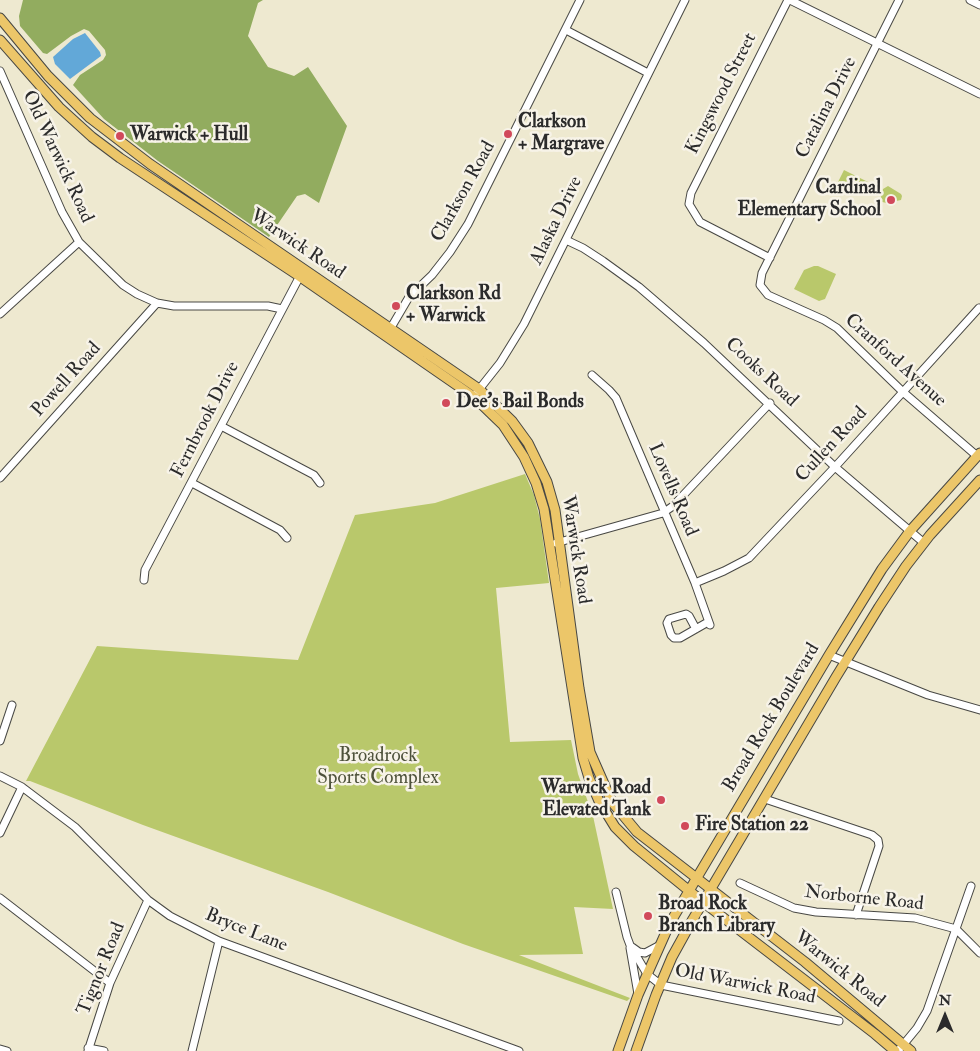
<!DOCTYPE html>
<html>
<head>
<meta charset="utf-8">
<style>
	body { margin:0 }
	#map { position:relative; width:980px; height:1051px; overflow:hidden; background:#eee9d0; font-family:"IM FELL Double Pica",serif }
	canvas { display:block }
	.north { position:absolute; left:920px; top:991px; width:50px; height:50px; -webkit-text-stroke:4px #f7f3e8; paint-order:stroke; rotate:0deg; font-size:14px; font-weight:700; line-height:20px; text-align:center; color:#2b2b2b }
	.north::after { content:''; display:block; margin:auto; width:18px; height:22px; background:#2b2b2b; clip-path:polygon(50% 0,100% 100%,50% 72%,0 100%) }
</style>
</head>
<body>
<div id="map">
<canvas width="980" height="1051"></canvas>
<div class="north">N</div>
</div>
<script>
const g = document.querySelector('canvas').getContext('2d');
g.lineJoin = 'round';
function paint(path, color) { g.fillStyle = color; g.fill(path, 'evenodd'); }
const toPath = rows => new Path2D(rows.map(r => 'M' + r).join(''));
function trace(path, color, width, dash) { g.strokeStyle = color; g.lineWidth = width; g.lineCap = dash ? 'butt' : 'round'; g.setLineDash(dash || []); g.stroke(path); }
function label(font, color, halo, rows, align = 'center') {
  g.font = font + ' "IM FELL Double Pica",serif'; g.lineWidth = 5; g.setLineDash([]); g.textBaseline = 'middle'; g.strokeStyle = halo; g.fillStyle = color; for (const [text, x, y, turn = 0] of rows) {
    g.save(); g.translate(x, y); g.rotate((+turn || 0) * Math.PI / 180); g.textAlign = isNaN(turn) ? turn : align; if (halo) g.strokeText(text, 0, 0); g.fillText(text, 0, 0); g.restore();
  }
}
paint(toPath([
	[844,170,868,182,862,193,838,182],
	[888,186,901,194,902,196,901,200,887,203,882,202,881,197,883,189],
	[814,266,818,266,836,274,825,299,819,301,794,289,804,270],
	[525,474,534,495,540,519,549,583,496,588,510,742,571,740,578,774,593,816,613,909,574,907,583,954,519,955,630,998,627,1001,463,944,328,892,143,825,30,781,26,781,97,646,298,660,355,515,435,503]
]), '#b9c86b');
paint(toPath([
	[23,0,263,0,258,3,248,36,268,67,294,76,308,67,347,126,319,203,305,194,297,196,269,237,158,161,104,119,73,85,80,75,103,60,106,55,105,50,89,31,84,29,71,36,47,54,43,53,20,26,19,16]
]), '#92ac5f');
paint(toPath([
	[85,33,100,52,101,56,70,79,55,64,53,57,73,39]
]), '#62a8d8');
const minor = toPath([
	[790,0,980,94],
	[899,0,762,273,760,285,768,295,824,320,837,328,903,392,977,456],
	[970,0,980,5],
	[566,30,648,73],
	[0,71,62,212,79,242,123,285,137,294,157,303,174,306,268,306,282,309],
	[566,240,583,248,603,261,639,287,704,343,835,467,924,543],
	[770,258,700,222,689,204,691,193,788,0],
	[0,314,79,242],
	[389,331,409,297,432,275,450,252,468,224,580,0],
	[592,375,609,390,616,398,695,583,710,625],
	[477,392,500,363,524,324,685,0],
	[221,426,314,475,320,483],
	[0,478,157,303],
	[192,483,280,530,287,538],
	[556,543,663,513,673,506,770,403],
	[144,580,145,570,301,274],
	[695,583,724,571,749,558,835,467,979,308],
	[696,629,689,616,686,614,669,619,667,623,671,635,674,638,680,638,708,622],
	[829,655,928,695,980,710],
	[0,741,12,705],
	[0,776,22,787,75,827,148,900,170,916,219,941,519,1051],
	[765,799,872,835,878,840,879,846,856,915],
	[0,833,22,787],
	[740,883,794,908,816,912,915,918,956,929,980,953],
	[616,892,627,937,630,945,647,974,661,985,839,1021],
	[0,898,110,983],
	[632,947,639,952,645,953,660,945],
	[630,948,638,994],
	[88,1048,104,1051],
	[0,1049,7,1051],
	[88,1051,110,983,148,900],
	[192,1051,219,941],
	[898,1051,917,1028,927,1011,971,886]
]);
const major = toPath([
	[0,18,48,76,90,118,150,164,479,389,512,421,528,443,547,482,555,510,579,688,590,752,612,802,637,832,805,962,911,1051],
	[0,40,59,107,92,137,120,158,299,276,474,397,503,425,524,457,536,483,544,509,583,758,589,778,599,801,615,827,634,846,703,902,875,1034,895,1051],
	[618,1051,638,995,670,923,829,655,882,569,910,531,980,453],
	[636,1051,656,995,672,957,693,919,836,677,879,607,906,566,930,535,980,480]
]);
trace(minor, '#484844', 9);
trace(major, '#484844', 11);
trace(minor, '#fff', 7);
trace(major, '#ecc669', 9);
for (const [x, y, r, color] of [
	[508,134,5,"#d1495b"],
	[120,136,5,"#d1495b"],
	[891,200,5,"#d1495b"],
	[396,306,5,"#d1495b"],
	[446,403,5,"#d1495b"],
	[661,800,5,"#d1495b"],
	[685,826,5,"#d1495b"],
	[648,916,5,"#d1495b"]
]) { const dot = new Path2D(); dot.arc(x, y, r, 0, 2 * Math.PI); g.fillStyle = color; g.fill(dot); trace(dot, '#f7f3e8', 2); }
label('19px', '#2b2b2b', '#f7f3e8', [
	["Kingswood Street",722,94,-63],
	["Catalina Drive",827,108,-63],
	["Old Warwick Road",57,157,65],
	["Clarkson Road",464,192,-61],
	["Alaska Drive",557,221,-64],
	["Warwick Road",297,245,34],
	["Cranford Avenue",895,361,42],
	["Cooks Road",761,373,43],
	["Powell Road",67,380,-48],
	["Fernbrook Drive",206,420,-63],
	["Cullen Road",832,445,-47],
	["Lovells Road",672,490,67],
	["Warwick Road",575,550,81],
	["Broad Rock Boulevard",772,718,-59],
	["Norborne Road",864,899,6],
	["Bryce Lane",246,931,22],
	["Tignor Road",102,969,-68],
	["Warwick Road",839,970,39],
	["Old Warwick Road",745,985,11]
]);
label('bold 19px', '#2b2b2b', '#f7f3e8', [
	["Clarkson",518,123],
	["+ Margrave",518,145],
	["Warwick + Hull",130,136],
	["Cardinal",881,189,"right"],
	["Elementary School",881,211,"right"],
	["Clarkson Rd",406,295],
	["+ Warwick",406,317],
	["Dee’s Bail Bonds",456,403],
	["Warwick Road",651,789,"right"],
	["Elevated Tank",651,811,"right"],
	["Fire Station 22",695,826],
	["Broad Rock",658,905],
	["Branch Library",658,927]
], 'left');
label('19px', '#4e523b', '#f7f3e8', [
	["Broadrock",378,757],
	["Sports Complex",378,779]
]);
</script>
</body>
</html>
